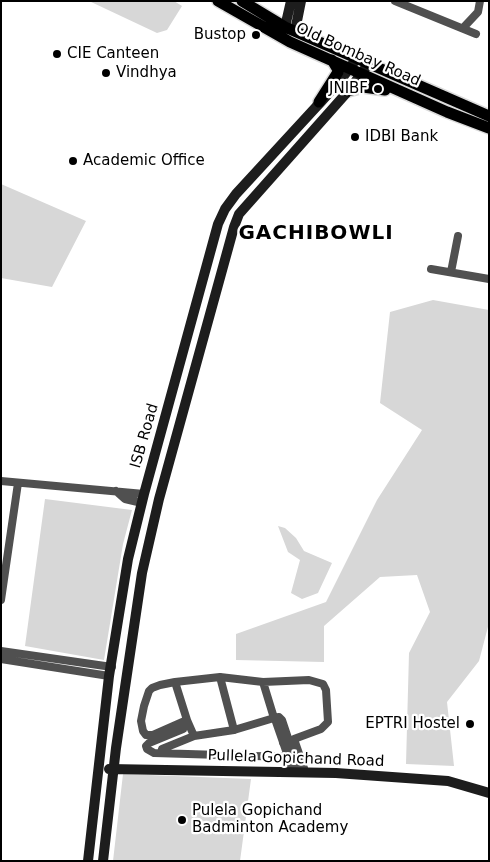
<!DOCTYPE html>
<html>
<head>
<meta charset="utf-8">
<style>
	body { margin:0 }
	#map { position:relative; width:490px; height:862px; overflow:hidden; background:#fff; font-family:"DejaVu Sans",sans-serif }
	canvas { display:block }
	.frame { position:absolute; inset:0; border:2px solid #000; pointer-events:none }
</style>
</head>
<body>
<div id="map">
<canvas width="490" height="862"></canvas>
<div class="frame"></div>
</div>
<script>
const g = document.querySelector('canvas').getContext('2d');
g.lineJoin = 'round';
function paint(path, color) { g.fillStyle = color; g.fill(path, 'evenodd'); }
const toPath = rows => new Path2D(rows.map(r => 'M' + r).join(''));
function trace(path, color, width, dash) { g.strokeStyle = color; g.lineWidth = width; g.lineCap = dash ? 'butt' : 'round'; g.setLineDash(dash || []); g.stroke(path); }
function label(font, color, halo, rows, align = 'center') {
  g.font = font + ' "DejaVu Sans",sans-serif'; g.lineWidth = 4.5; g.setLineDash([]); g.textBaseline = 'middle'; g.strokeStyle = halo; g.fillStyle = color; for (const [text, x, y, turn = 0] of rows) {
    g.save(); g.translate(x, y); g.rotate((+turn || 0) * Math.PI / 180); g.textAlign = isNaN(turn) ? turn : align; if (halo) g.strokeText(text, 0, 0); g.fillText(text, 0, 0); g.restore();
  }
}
paint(toPath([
	[89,1,174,1,182,6,167,30,157,33],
	[1,184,86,221,52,287,1,278],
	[433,300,489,310,489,623,479,661,447,702,454,766,406,764,409,653,430,612,417,575,380,577,324,626,324,662,236,660,236,634,326,602,377,500,422,430,380,403,390,312],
	[45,499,132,510,123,544,104,660,25,646],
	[278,526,285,528,296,538,304,551,332,563,318,593,302,599,291,593,300,560,288,552],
	[123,774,251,779,240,861,113,861]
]), '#d7d7d7');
const primary = toPath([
	[218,1,290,42,447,112,489,128],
	[242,1,285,27,489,116],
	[348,91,363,87,385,90],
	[319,102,338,72,338,70,332,60]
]);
trace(primary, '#dbdbdb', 14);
trace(toPath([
	[395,1,476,34],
	[463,28,478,12,480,1],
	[431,269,489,279],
	[451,272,458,236],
	[1,481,144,494],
	[116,491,125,499,142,503],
	[1,600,18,483],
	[1,651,112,667],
	[1,659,109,676],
	[175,682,220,677,263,682,309,680,323,684,326,690,328,722,321,729,294,739,304,768],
	[175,682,187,720,153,735,146,735,143,731,141,721,144,706,149,691,152,688,160,685,175,682],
	[274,718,279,717,282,720,289,741,283,743],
	[187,720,194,736,234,730,220,677],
	[276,722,292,768],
	[183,729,149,743,146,746,147,749,154,753,288,757],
	[234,730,274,718,263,682],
	[294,740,289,741,298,768],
	[161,753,162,749,194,736]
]), '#505050', 8);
trace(toPath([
	[285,27,291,1],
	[295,31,301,1],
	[109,769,336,773,448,781,489,793],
	[88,861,109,676,128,559,144,494,218,224,225,209,236,194,340,81,357,58],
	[103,861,116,748,142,573,159,499,234,227,239,214,350,89,369,63]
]), '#1d1d1d', 10);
trace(primary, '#000', 11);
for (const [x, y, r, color] of [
	[256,35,5,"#000"],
	[57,54,5,"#000"],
	[106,73,5,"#000"],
	[378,89,5,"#000"],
	[355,137,5,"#000"],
	[73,161,5,"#000"],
	[470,724,5,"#000"],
	[182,820,5,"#000"]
]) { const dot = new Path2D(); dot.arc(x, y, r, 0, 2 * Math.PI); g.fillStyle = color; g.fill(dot); trace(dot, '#fff', 2); }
label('15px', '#000', '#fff', [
	["Bustop",246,35,"right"],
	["CIE Canteen",67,54],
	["Vindhya",116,73],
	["JNIBF",368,89,"right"],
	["IDBI Bank",365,137],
	["Academic Office",83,161],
	["EPTRI Hostel",460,724,"right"],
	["Pulela Gopichand",192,811],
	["Badminton Academy",192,828]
], 'left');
label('15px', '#000', '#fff', [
	["Old Bombay Road",358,55,24],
	["ISB Road",145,436,-74],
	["Pullela Gopichand Road",296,759,2]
]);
g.letterSpacing = '1px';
label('bold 20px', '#000', '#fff', [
	["GACHIBOWLI",316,234]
]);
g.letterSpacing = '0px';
</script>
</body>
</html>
